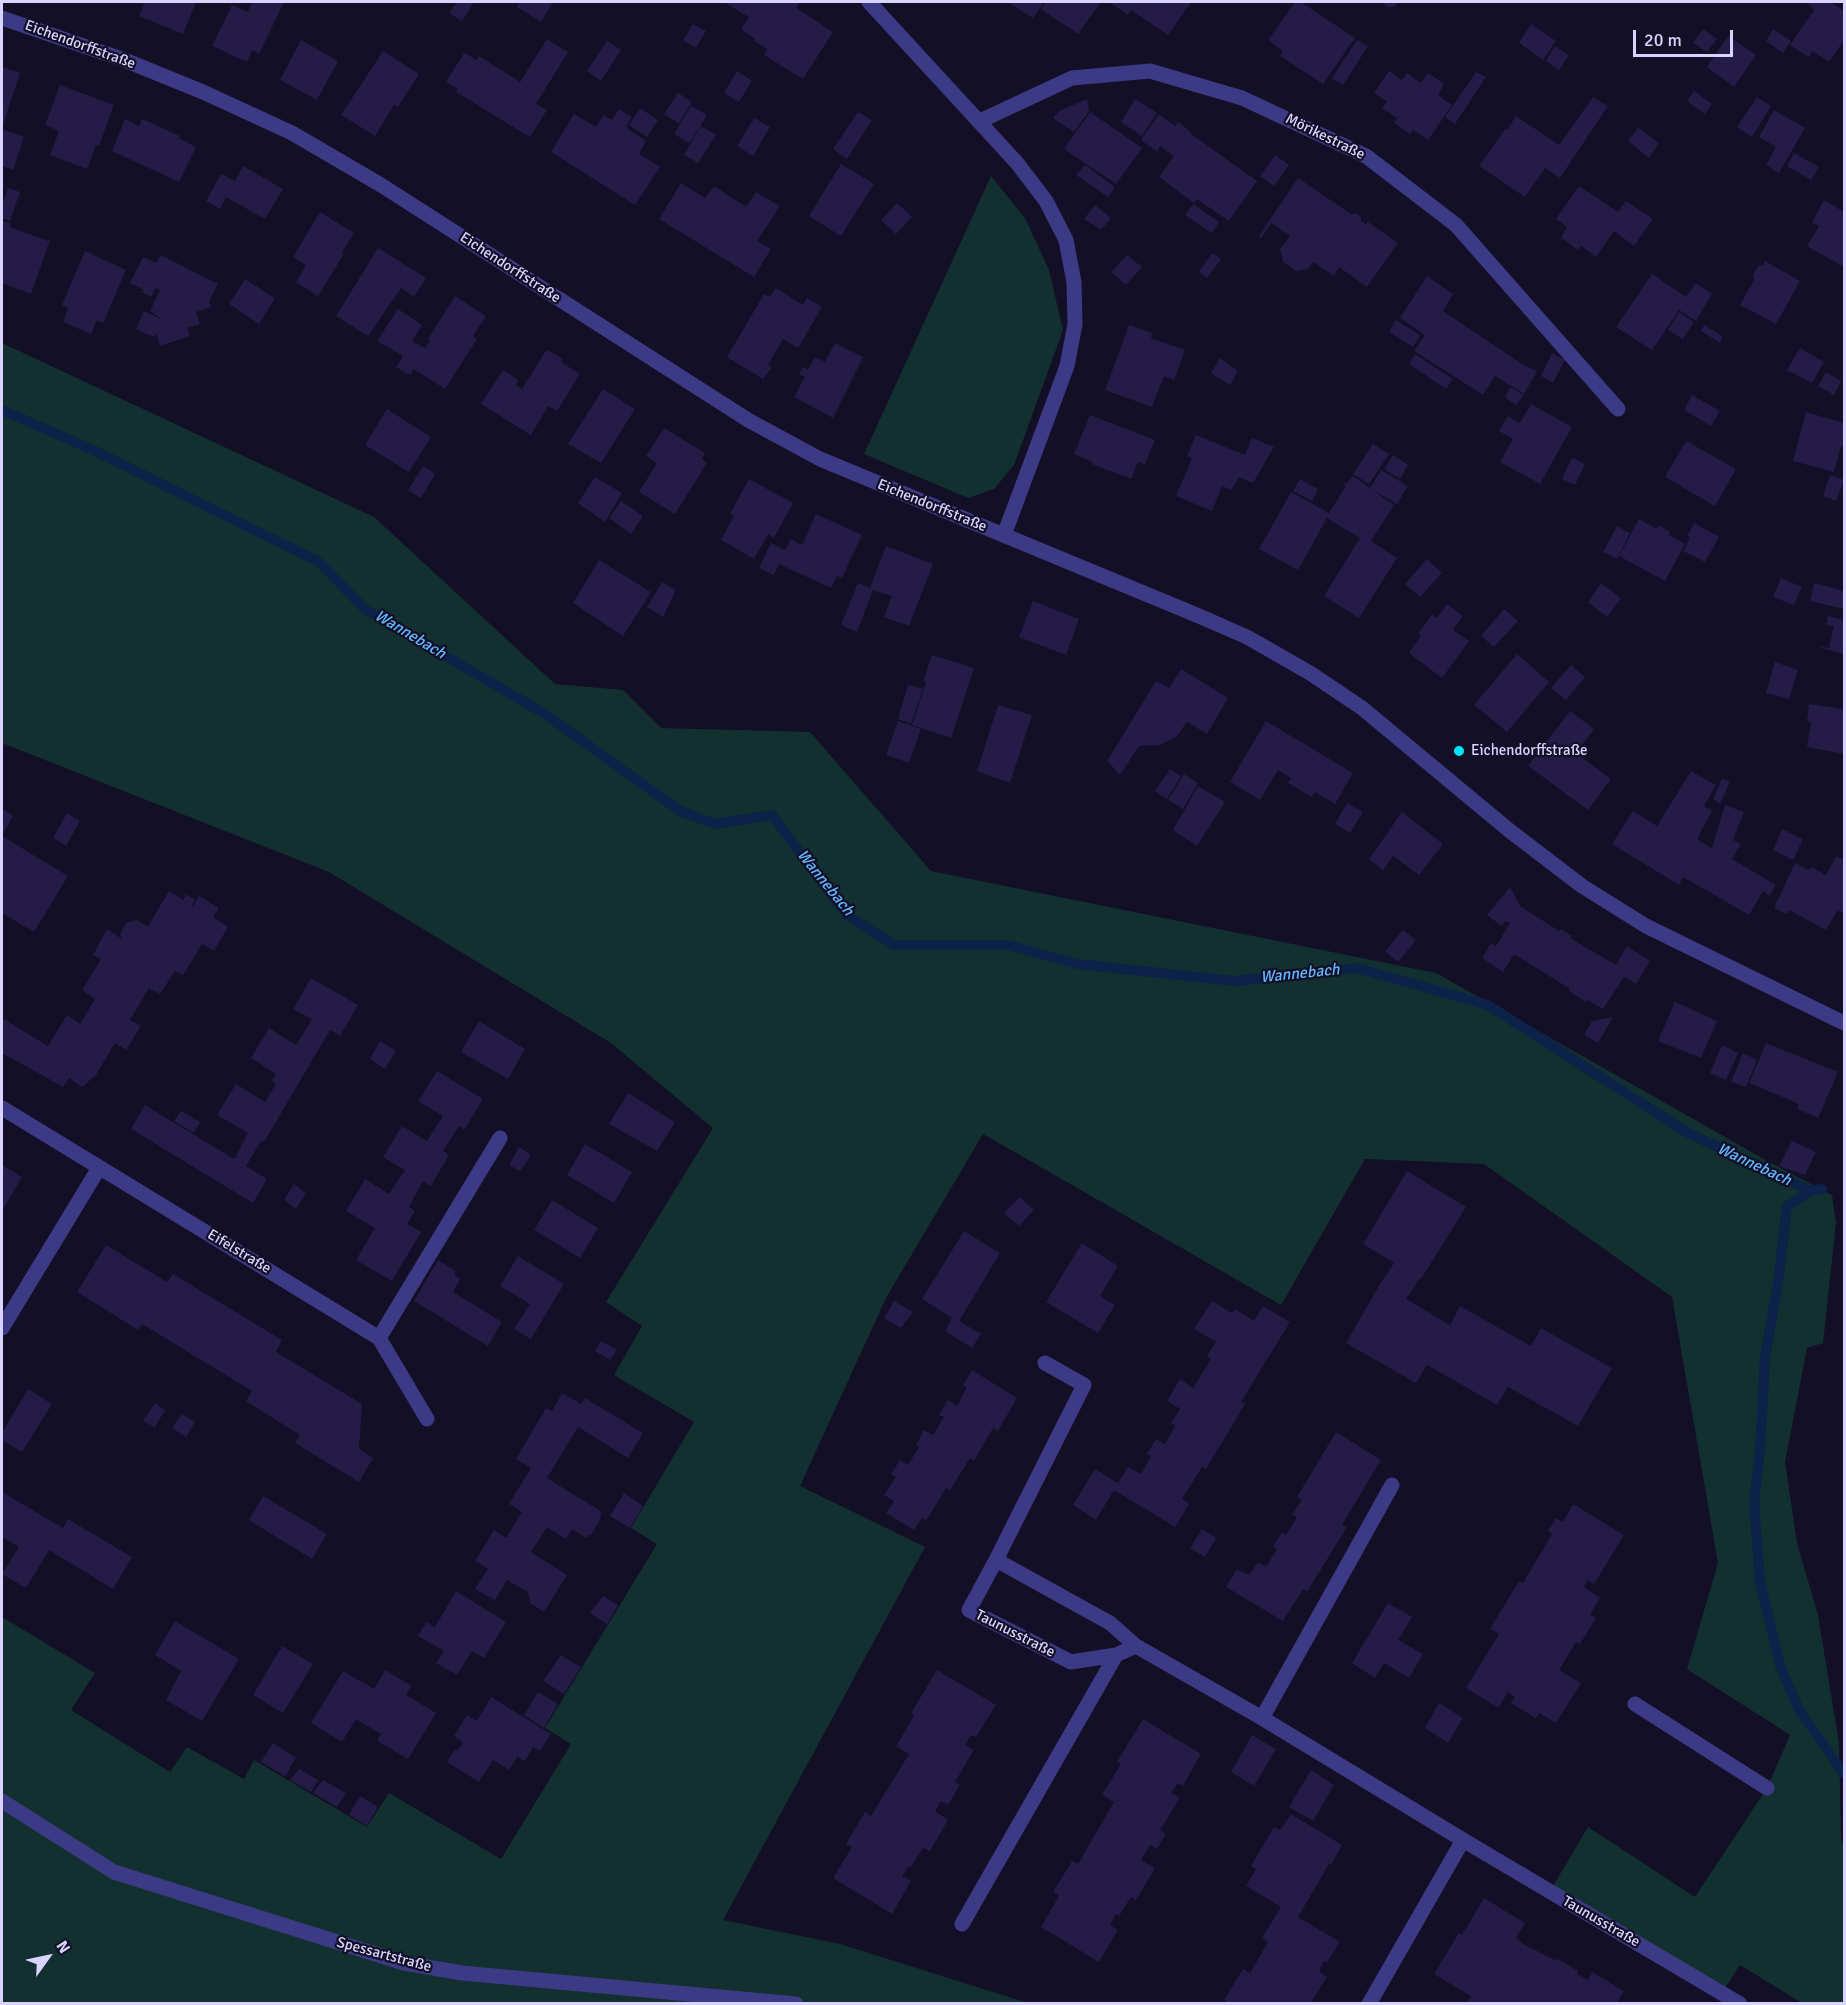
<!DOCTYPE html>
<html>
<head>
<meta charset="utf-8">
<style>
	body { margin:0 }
	#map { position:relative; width:1846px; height:2005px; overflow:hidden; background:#130f26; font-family:Signika,sans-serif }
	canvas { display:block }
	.frame { position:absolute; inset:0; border:3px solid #d9d4ff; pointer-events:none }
	.north { position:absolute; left:18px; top:1927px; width:60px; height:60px; -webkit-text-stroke:4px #130f26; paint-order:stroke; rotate:57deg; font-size:16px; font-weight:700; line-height:24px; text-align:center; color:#d9d4ff }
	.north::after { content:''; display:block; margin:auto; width:21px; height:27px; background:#d9d4ff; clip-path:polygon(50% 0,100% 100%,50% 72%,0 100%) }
	.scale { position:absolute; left:1633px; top:30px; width:100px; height:27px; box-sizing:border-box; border:3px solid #d9d4ff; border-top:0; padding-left:8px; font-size:18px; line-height:21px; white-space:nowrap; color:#d9d4ff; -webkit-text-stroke:4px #130f26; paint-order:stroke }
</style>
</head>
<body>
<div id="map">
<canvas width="1846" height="2005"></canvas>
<div class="frame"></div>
<div class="north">N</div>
<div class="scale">20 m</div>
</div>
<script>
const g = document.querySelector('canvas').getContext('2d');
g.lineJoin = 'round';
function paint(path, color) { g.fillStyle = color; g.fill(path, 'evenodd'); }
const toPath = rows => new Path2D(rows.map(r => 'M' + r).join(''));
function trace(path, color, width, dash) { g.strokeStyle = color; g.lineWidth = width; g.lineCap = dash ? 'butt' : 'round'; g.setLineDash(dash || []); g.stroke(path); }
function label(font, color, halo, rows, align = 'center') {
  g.font = font + ' Signika,sans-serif'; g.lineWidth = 4.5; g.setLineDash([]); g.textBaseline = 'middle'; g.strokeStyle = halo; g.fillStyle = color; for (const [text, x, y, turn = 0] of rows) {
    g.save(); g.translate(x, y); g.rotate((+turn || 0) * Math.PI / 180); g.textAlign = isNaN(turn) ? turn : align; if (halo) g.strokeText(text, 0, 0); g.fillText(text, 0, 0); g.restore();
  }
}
paint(toPath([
	[991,176,1025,218,1049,270,1063,330,1014,465,994,489,968,498,864,454],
	[2,343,374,517,555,684,623,690,661,728,810,732,931,871,1436,973,1771,1163,1832,1195,1836,1223,1823,1343,1807,1348,1785,1462,1797,1543,1818,1615,1839,1743,1841,1838,1844,1849,1844,2003,1802,2003,1740,1965,1725,1988,1553,1886,1588,1827,1695,1897,1767,1788,1790,1735,1687,1669,1718,1563,1672,1297,1484,1164,1365,1159,1281,1305,983,1134,886,1298,800,1486,925,1547,723,1920,840,1944,1028,2003,2,2003,2,1617,95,1673,71,1710,170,1772,187,1747,244,1779,254,1760,367,1827,389,1793,501,1859,571,1744,545,1728,657,1544,631,1528,694,1422,614,1375,642,1326,606,1302,713,1128,611,1043,329,872,2,743]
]), '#12302f');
trace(toPath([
	[2,410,93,450,319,562,365,609,545,714,680,811,715,824,772,815,847,915,894,945,1008,945,1077,964,1235,981,1357,968,1488,1005,1688,1133,1811,1191,1822,1189],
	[1811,1191,1787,1206,1778,1283,1765,1357,1760,1451,1754,1503,1760,1582,1780,1665,1798,1708,1844,1774]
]), '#0c2248', 10);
paint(toPath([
	[145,2,196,2,183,34,139,16],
	[253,2,284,2,259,54,252,50,247,62,212,46,232,5,248,12],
	[457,2,474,2,462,21,449,13],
	[520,2,553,2,541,22,517,7],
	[724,2,800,2,796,8,833,32,803,79,764,55,767,49,754,41,755,39,741,29,749,17],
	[1008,2,1044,2,1033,18],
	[1046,2,1101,2,1078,34,1041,9],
	[1109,2,1191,2,1168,35,1131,10,1128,15],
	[1295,2,1301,2,1355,38,1323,84,1280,56,1283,51,1268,40],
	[1383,2,1398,2,1394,7,1386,6],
	[1807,2,1830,2,1844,11,1844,40,1829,62,1812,51,1809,57,1790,45,1814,10],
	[693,24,706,31,696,48,683,40],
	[1531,24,1556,41,1543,60,1519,43],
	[1703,29,1717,39,1707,52,1693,43],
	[1773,29,1791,41,1783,53,1766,41],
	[1728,36,1756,55,1734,87,1707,67],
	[547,39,568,52,536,104,547,110,530,137,456,92,458,89,446,82,464,53,477,60,479,56,520,82],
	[301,40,338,61,317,100,280,80],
	[1357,40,1368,46,1343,85,1332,78],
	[607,41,621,50,601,81,587,71],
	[1555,46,1569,55,1559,70,1546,61],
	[383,51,419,74,398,107,394,105,375,136,341,115],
	[2,67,20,73,4,122,2,122],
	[737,71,752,81,739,102,724,93],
	[1389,71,1402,80,1407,73,1421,83,1428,73,1444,84,1438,95,1452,105,1428,140,1413,130,1410,134,1394,123,1397,118,1382,108,1387,101,1374,93],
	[1476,72,1486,77,1455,124,1445,117],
	[60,85,114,105,99,146,96,145,87,169,50,155,59,131,45,125],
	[1694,91,1712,104,1705,114,1687,101],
	[678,93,692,102,679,123,664,114],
	[1593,97,1608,106,1560,178,1545,168,1525,197,1479,166,1505,129,1507,130,1516,116,1559,145],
	[1757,97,1771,106,1752,137,1737,127],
	[1087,99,1089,111,1074,132,1053,118,1059,111],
	[1135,99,1157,113,1142,136,1121,122],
	[691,106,707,115,690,143,674,134],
	[640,108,658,120,647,137,629,125],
	[619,109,632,117,626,126,628,128,628,129,646,141,639,154,660,167,635,205,551,152,574,114,596,127,603,115,612,120],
	[1774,110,1805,128,1779,173,1766,165,1776,147,1759,137],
	[858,112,872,120,847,159,833,149],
	[1090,112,1142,148,1116,184,1064,149],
	[1159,114,1175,126,1178,122,1191,132,1190,133,1257,181,1229,221,1197,199,1194,203,1159,177,1174,156,1160,146,1157,152,1141,140],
	[754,118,770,127,753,156,737,146],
	[125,119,139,126,142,119,180,136,179,138,196,147,179,182,112,151],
	[701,126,716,135,698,163,684,155],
	[1638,128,1659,143,1649,158,1628,141],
	[2,129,24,137,13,170,2,166],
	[1794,153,1819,167,1811,180,1787,166],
	[1275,155,1289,165,1274,186,1260,176],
	[841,164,874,184,841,236,809,216],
	[1085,165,1115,187,1108,197,1076,175],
	[243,166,283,189,265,219,226,197,220,209,206,201,221,174,235,181],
	[1298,178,1351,214,1355,213,1361,217,1361,221,1366,224,1368,222,1398,243,1367,287,1339,267,1334,276,1313,262,1308,269,1296,271,1283,262,1280,249,1290,236,1271,223,1261,238,1259,236],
	[681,183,705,198,714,186,746,207,756,192,780,206,757,241,771,249,754,277,659,219],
	[1579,186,1618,212,1626,201,1653,219,1634,246,1614,231,1596,257,1581,246,1578,250,1561,238,1567,227,1556,219],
	[8,188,20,192,10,221,2,218,2,206],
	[1824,200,1844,212,1844,267,1807,246,1819,226,1812,223],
	[897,203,912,217,896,234,881,220],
	[1193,204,1219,222,1212,233,1185,215],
	[1095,205,1111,218,1101,230,1084,219],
	[320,212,354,233,342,253,344,254,318,296,296,282,306,265,293,257],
	[2,220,10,223,10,227,48,241,51,238,31,294,2,283],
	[378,248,426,278,414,297,401,288,368,336,336,316],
	[85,251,126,270,103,323,97,320,91,334,63,322,68,308,62,305],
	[1212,253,1221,259,1207,278,1199,272],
	[161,255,218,284,209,301,211,307,196,312,200,324,187,328,190,336,160,346,156,333,154,337,136,329,144,311,163,320,150,311,160,290,156,288,151,297,142,292,144,290,130,283,143,257,156,263],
	[1127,255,1142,267,1126,285,1111,272],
	[1765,261,1800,281,1776,324,1740,305,1754,280,1753,275,1758,266,1763,265],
	[1652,274,1686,297,1696,283,1712,294,1696,321,1679,310,1652,350,1616,327],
	[1427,276,1453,294,1443,311,1522,364,1537,371,1524,394,1495,376,1483,395,1414,351,1425,335,1400,318],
	[245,279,275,298,259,324,229,304],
	[776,288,803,305,807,298,822,307,798,348,783,339,768,365,772,367,763,379,727,357,764,294,770,297],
	[455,296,486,316,473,336,477,339,445,389,414,369,410,375,396,367,403,356,377,341,398,309,422,325,412,341,425,348,430,340,428,339],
	[1679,312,1694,322,1683,339,1668,330],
	[1396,320,1420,335,1413,347,1389,332],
	[1129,325,1152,333,1151,338,1185,350,1174,380,1164,376,1152,407,1105,390],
	[1704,325,1722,336,1720,343,1701,331],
	[835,343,863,357,833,418,794,397,805,377,799,374,803,367,808,370,815,357,825,362],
	[1800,348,1824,362,1812,383,1787,370],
	[548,350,563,359,561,362,580,374,557,411,548,406,531,435,481,404,503,370,518,380,516,385,522,389,545,352],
	[1552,353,1565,360,1553,383,1541,376],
	[1415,354,1453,379,1446,389,1409,364],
	[1220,358,1238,371,1230,385,1211,373],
	[1826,372,1841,381,1834,395,1818,386],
	[1510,387,1524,395,1516,405,1505,398],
	[603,389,635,409,601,463,568,444],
	[1692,395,1720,411,1711,426,1684,410],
	[1531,404,1572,427,1540,484,1500,462,1513,439,1499,431,1508,416,1520,423],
	[387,409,431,437,409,472,365,445],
	[1806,412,1844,423,1844,446,1841,446,1834,472,1793,461],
	[1090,415,1155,440,1145,464,1138,462,1131,479,1092,464,1093,462,1074,454],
	[664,428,705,453,702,459,707,463,675,514,639,492,657,463,646,456],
	[1196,435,1245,455,1252,438,1274,447,1253,483,1239,477,1231,490,1222,486,1212,511,1176,496,1192,458,1187,456],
	[1686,441,1736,469,1715,506,1665,477],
	[1373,444,1389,454,1369,484,1353,474],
	[1393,455,1408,465,1400,479,1384,469],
	[1572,458,1585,464,1575,485,1562,479],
	[423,466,435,474,421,498,408,490],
	[1381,470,1408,486,1397,504,1370,488],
	[1830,475,1844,480,1836,501,1823,496],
	[1353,476,1394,505,1371,541,1397,558,1359,618,1324,596,1360,538,1327,518,1298,570,1259,549,1291,492,1329,513,1346,486,1344,484,1346,482,1347,483],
	[595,477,622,493,605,522,578,503],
	[749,479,793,503,774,538,768,534,754,559,721,540,734,516,730,514],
	[1300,479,1318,489,1312,501,1293,491],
	[621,501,643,516,631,534,609,518],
	[816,514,862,535,842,578,837,576,831,588,779,564,774,575,759,568,771,543,785,550,791,539,802,545],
	[1639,519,1657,529,1658,525,1670,532,1668,535,1685,544,1665,581,1619,556],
	[1694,523,1719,537,1705,562,1683,551,1690,538,1687,536],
	[1617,526,1630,533,1617,559,1603,552],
	[886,546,933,564,909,626,884,617,892,596,873,590,857,632,841,625,858,583,870,588],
	[1427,559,1442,573,1420,597,1405,584],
	[599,560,651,592,623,636,573,603],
	[1781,578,1802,587,1794,605,1773,597],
	[662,582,676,590,663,617,647,607],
	[1601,583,1621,598,1607,617,1588,602],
	[1814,583,1844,591,1844,609,1810,601],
	[1033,601,1079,619,1066,655,1019,637],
	[1447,604,1463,616,1453,630,1469,641,1442,678,1409,653,1421,636,1418,634,1432,614,1437,618],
	[1504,609,1518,621,1494,647,1481,636],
	[1828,616,1844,620,1844,654,1819,647,1819,646,1829,648,1834,626,1826,625],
	[1517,654,1549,682,1507,732,1474,705],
	[932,655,974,668,951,738,912,725,926,682,923,681],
	[1775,662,1798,670,1789,699,1766,693],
	[1571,665,1585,677,1566,700,1551,688],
	[1181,669,1228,698,1207,734,1187,722,1176,737,1160,745,1139,746,1120,775,1107,761,1156,681,1169,688],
	[908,685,923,689,911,724,898,719],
	[1809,704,1844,709,1844,754,1807,747,1811,722,1807,721],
	[998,705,1032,715,1010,783,977,771],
	[1570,711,1594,729,1576,753,1611,779,1588,810,1528,766],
	[898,721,921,729,909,763,886,755],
	[1266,721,1353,773,1335,804,1315,792,1312,797,1288,783,1291,778,1278,770,1260,800,1230,782],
	[1170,769,1181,776,1167,799,1155,791],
	[1691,771,1716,785,1704,806,1712,811,1697,839,1712,848,1725,805,1744,812,1733,840,1741,844,1732,859,1776,885,1769,896,1763,891,1749,915,1683,877,1679,885,1612,844,1633,811,1657,826],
	[1184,774,1198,783,1183,809,1168,800],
	[1722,778,1730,782,1720,804,1713,799],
	[1198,786,1225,802,1197,846,1173,830],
	[1347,803,1363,812,1350,833,1335,824],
	[2,809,13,816,2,836,68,876,34,932,2,913],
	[1402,812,1443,844,1419,875,1393,856,1383,870,1369,859],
	[67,813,80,821,66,846,53,838],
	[1782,829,1803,839,1793,860,1773,850],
	[1836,856,1844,860,1844,913,1838,910,1826,930,1789,910,1787,914,1774,908,1795,863,1809,870,1812,867,1826,875],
	[1510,887,1520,906,1559,931,1560,929,1572,936,1570,938,1616,965,1627,946,1650,961,1636,984,1624,977,1603,1009,1588,1000,1586,1002,1569,991,1570,989,1514,954,1503,972,1482,958,1491,943,1496,946,1510,923,1505,921,1502,926,1487,915],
	[169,891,183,900,186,894,195,900,192,905,193,906,199,896,219,908,213,917,228,927,214,951,202,944,183,975,175,971,160,994,149,988,130,1020,141,1026,126,1050,115,1043,96,1075,82,1087,69,1078,63,1087,2,1053,2,1023,4,1019,48,1046,67,1015,80,1024,95,999,82,990,101,959,93,955,107,929,122,939,120,934,126,923,136,920,148,926],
	[1403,930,1416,940,1398,962,1385,951],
	[311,978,358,1005,340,1036,330,1030,264,1142,261,1141,246,1166,267,1179,253,1203,131,1129,145,1105,234,1159,235,1158,248,1133,217,1115,236,1084,265,1102,276,1084,272,1081,276,1074,251,1058,269,1028,296,1045,312,1019,293,1009],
	[1675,1002,1717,1021,1701,1058,1658,1041],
	[1613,1017,1598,1043,1584,1035,1592,1021],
	[479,1021,525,1049,508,1079,461,1052],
	[380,1041,396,1051,385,1069,370,1059],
	[1766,1043,1838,1072,1818,1118,1797,1109,1799,1104,1749,1083],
	[1722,1045,1738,1053,1726,1080,1710,1073],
	[1743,1053,1757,1060,1746,1087,1731,1082],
	[437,1071,483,1099,464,1130,459,1126,443,1151,449,1155,431,1186,423,1181,409,1207,415,1211,407,1224,421,1232,392,1281,356,1260,375,1228,346,1211,365,1179,389,1194,405,1170,383,1157,402,1126,427,1141,443,1116,418,1101],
	[628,1093,675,1122,657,1151,609,1124],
	[181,1111,200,1122,194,1133,174,1121],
	[1792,1141,1816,1152,1805,1175,1779,1166],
	[585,1144,632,1172,614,1203,567,1175],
	[519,1147,531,1155,520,1171,509,1165],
	[2,1165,22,1177,2,1211],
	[1407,1171,1466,1207,1421,1279,1420,1278,1406,1299,1450,1325,1460,1306,1531,1346,1541,1328,1612,1368,1578,1426,1508,1387,1497,1405,1427,1365,1416,1383,1346,1343,1380,1284,1394,1263,1363,1244],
	[294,1184,306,1193,296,1209,284,1200],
	[1020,1197,1034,1210,1019,1226,1004,1213],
	[552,1200,598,1228,580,1258,534,1230],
	[964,1231,1000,1253,959,1321,981,1334,972,1348,945,1331,952,1318,922,1299],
	[1082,1243,1118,1266,1100,1296,1115,1305,1098,1333,1046,1302],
	[106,1245,167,1282,173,1274,282,1340,276,1352,362,1404,359,1449,373,1458,359,1482,295,1443,300,1435,246,1401,252,1391,142,1324,138,1330,77,1292],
	[518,1256,564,1284,531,1339,514,1329,530,1304,500,1286],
	[438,1260,456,1271,454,1275,460,1279,453,1292,502,1322,488,1346,414,1301],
	[894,1301,913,1312,901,1328,884,1318],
	[1212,1301,1232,1313,1235,1309,1254,1321,1263,1306,1290,1322,1241,1402,1245,1404,1226,1436,1206,1469,1202,1467,1182,1499,1189,1504,1175,1527,1114,1490,1096,1520,1073,1505,1095,1469,1118,1483,1128,1467,1141,1474,1151,1456,1147,1454,1156,1439,1165,1444,1175,1426,1171,1423,1180,1409,1167,1401,1180,1379,1193,1388,1211,1359,1207,1356,1216,1342,1194,1329],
	[601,1341,617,1350,610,1360,595,1351],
	[972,1370,1017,1398,998,1431,993,1428,974,1461,970,1458,950,1490,946,1488,926,1521,922,1518,914,1530,886,1513,894,1501,884,1495,896,1477,891,1474,900,1460,908,1465,919,1447,916,1445,924,1430,933,1435,944,1417,939,1415,948,1400,957,1406,967,1387,963,1385],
	[28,1389,52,1404,22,1452,2,1440,2,1433],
	[562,1393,581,1404,585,1398,643,1433,628,1458,578,1427,547,1478,602,1512,600,1516,601,1518,591,1535,589,1534,587,1538,572,1529,566,1539,547,1527,531,1552,567,1575,544,1612,530,1603,528,1592,507,1580,495,1600,475,1589,488,1569,475,1561,494,1530,506,1538,522,1512,509,1504,531,1468,516,1459,546,1408,552,1411],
	[155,1403,165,1410,155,1427,143,1421],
	[182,1414,195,1422,186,1437,172,1428],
	[1336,1432,1381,1460,1342,1525,1347,1527,1307,1592,1303,1589,1283,1621,1226,1587,1237,1569,1249,1575,1258,1562,1266,1567,1277,1549,1273,1546,1282,1532,1286,1535,1297,1517,1292,1514,1302,1500,1297,1497],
	[2,1492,63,1528,68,1519,132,1557,113,1589,49,1550,26,1588,2,1574,19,1547,2,1537],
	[624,1493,643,1506,630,1528,610,1516],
	[263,1496,327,1534,312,1559,249,1520],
	[1573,1504,1624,1535,1594,1584,1588,1580,1584,1587,1600,1598,1590,1615,1596,1618,1580,1644,1576,1642,1559,1670,1581,1683,1556,1723,1539,1713,1536,1718,1511,1703,1515,1697,1508,1692,1498,1708,1466,1688,1499,1634,1490,1629,1519,1581,1523,1583,1552,1534,1548,1531,1556,1518,1563,1522],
	[1202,1529,1216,1538,1205,1557,1190,1548],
	[456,1591,506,1622,484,1658,472,1651,457,1675,436,1663,444,1651,418,1636,426,1622,435,1627],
	[603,1596,618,1605,607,1624,590,1613],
	[1388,1603,1412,1617,1398,1640,1423,1654,1409,1678,1384,1663,1375,1678,1352,1663],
	[175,1621,239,1659,202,1721,166,1700,181,1671,155,1655],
	[282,1646,313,1664,283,1713,253,1695],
	[561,1655,581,1667,564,1694,543,1681],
	[385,1670,412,1686,406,1695,436,1713,408,1759,377,1741,381,1734,356,1719,342,1742,311,1723,343,1671,374,1689],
	[937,1670,996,1705,976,1737,971,1735,965,1745,974,1750,955,1782,960,1785,948,1805,941,1801,935,1811,948,1820,930,1851,923,1848,911,1867,909,1866,902,1876,911,1881,892,1914,833,1878,852,1847,846,1844,862,1817,865,1812,871,1816,909,1754,896,1746,914,1716,911,1713],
	[538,1692,558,1704,544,1728,524,1715],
	[491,1697,551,1734,540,1751,533,1747,525,1761,517,1757,509,1770,493,1760,479,1782,447,1762,455,1749,458,1751,463,1742,454,1736,467,1715,477,1721],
	[1439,1703,1463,1718,1448,1743,1425,1728],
	[1143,1719,1201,1754,1183,1786,1178,1783,1171,1793,1180,1798,1160,1830,1166,1834,1157,1849,1150,1845,1141,1860,1155,1868,1136,1900,1131,1897,1119,1916,1116,1914,1110,1925,1118,1930,1099,1962,1041,1927,1059,1896,1053,1892,1072,1861,1078,1864,1114,1802,1102,1795,1121,1764,1117,1762],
	[1252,1735,1276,1749,1254,1786,1231,1772],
	[273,1743,296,1758,285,1776,261,1762],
	[299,1769,318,1780,311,1792,290,1780],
	[1311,1770,1334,1785,1313,1821,1289,1807],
	[323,1780,346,1793,337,1807,313,1793],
	[360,1796,378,1807,367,1826,349,1815],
	[1291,1814,1342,1845,1331,1865,1329,1864,1298,1917,1340,1942,1327,1962,1324,1961,1319,1971,1327,1977,1310,2004,1230,2004,1224,2000,1243,1969,1250,1973,1268,1942,1262,1938,1281,1907,1246,1886,1256,1869,1251,1866,1274,1827,1280,1830],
	[1484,1898,1525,1923,1516,1938,1525,1945,1557,1961,1558,1959,1578,1971,1577,1974,1588,1980,1592,1972,1624,1991,1616,2004,1470,2004,1467,2002,1471,1996,1434,1974,1459,1933,1462,1935]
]), '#241b47');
trace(toPath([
	[869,2,1017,163,1046,201,1066,240,1074,282,1075,324,1067,366,1004,535],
	[2,18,122,59,203,92,292,133,381,185,748,420,820,459,1199,616,1247,637,1310,673,1362,708,1510,831,1582,886,1646,926,1844,1023],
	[980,121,1072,78,1150,71,1242,98,1366,156,1456,225,1618,409],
	[2,1108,379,1338,427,1419],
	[2,1328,99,1168],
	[379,1338,500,1138],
	[996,1560,1084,1385,1045,1363],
	[1136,1646,1116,1655,1071,1662,969,1610,996,1560,1110,1623,1136,1646,1262,1718,1463,1840],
	[1635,1704,1767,1788],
	[1262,1718,1392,1485],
	[2,1801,114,1872,404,1963,462,1973,796,2004],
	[962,1924,1116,1655],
	[1369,2004,1463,1840,1740,2004]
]), '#3d3a85', 15);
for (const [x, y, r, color] of [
	[1459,751,6,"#00e5ff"]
]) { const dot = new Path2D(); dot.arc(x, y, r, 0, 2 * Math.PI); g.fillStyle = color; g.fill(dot); trace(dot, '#130f26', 2); }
label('15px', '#d9d4ff', '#130f26', [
	["Eichendorffstraße",80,45,20],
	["Mörikestraße",1325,137,26],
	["Eichendorffstraße",510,268,33],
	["Eichendorffstraße",932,506,22],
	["Eifelstraße",239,1252,31],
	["Taunusstraße",1015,1634,27],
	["Taunusstraße",1601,1922,30],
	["Spessartstraße",384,1955,15]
]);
label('15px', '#d9d4ff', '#130f26', [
	["Eichendorffstraße",1471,751]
], 'left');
label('italic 16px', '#62b6ff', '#130f26', [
	["Wannebach",410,635,31],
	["Wannebach",825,883,51],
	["Wannebach",1300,974,-6],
	["Wannebach",1754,1165,25]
]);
</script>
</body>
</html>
